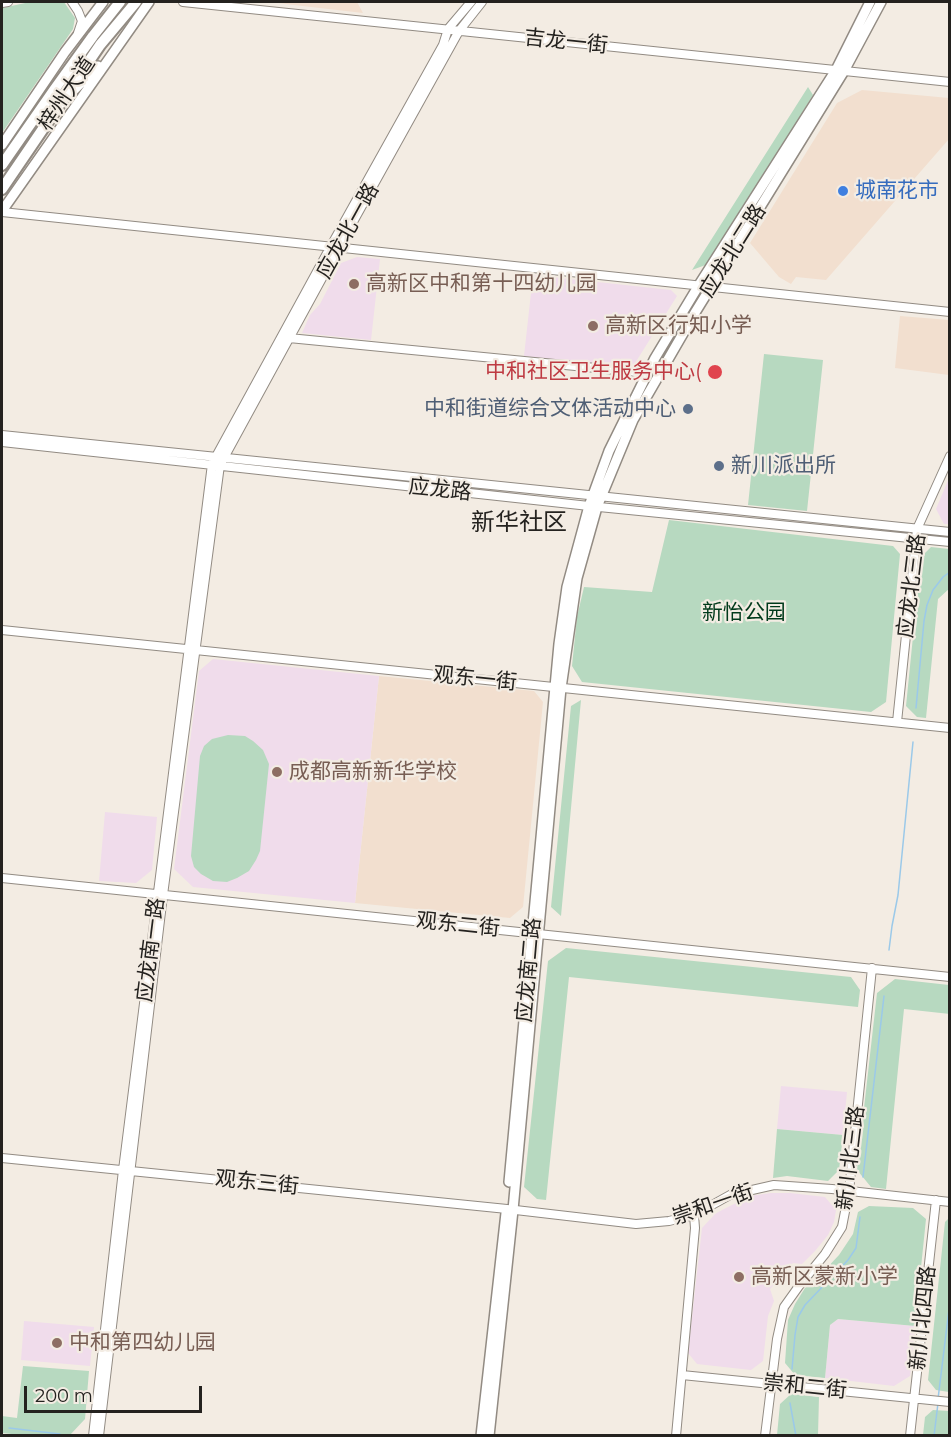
<!DOCTYPE html>
<html>
<head>
<meta charset="utf-8">
<style>
	body { margin:0 }
	#map { position:relative; width:951px; height:1437px; overflow:hidden; background:#f3ece3; font-family:Montserrat,sans-serif }
	canvas { display:block }
	.frame { position:absolute; inset:0; border:3px solid #24221f; pointer-events:none }
	.scale { position:absolute; left:24px; top:1386px; width:178px; height:27px; box-sizing:border-box; border:3px solid #24221f; border-top:0; padding-left:8px; font-size:18px; line-height:21px; white-space:nowrap; color:#24221f; -webkit-text-stroke:4px #f3ece3; paint-order:stroke }
</style>
</head>
<body>
<div id="map">
<canvas width="951" height="1437"></canvas>
<div class="frame"></div>
<div class="scale">200 m</div>
</div>
<script>
const g = document.querySelector('canvas').getContext('2d');
g.lineJoin = 'round';
function paint(path, color) { g.fillStyle = color; g.fill(path, 'evenodd'); }
const toPath = rows => new Path2D(rows.map(r => 'M' + r).join(''));
function trace(path, color, width, dash) { g.strokeStyle = color; g.lineWidth = width; g.lineCap = dash ? 'butt' : 'round'; g.setLineDash(dash || []); g.stroke(path); }
function label(font, color, halo, rows, align = 'center') {
  g.font = font + ' Montserrat,"Noto Sans SC",sans-serif'; g.lineWidth = 4.5; g.setLineDash([]); g.textBaseline = 'middle'; g.strokeStyle = halo; g.fillStyle = color; for (const [text, x, y, turn = 0] of rows) {
    g.save(); g.translate(x, y); g.rotate((+turn || 0) * Math.PI / 180); g.textAlign = isNaN(turn) ? turn : align; if (halo) g.strokeText(text, 0, 0); g.fillText(text, 0, 0); g.restore();
  }
}
paint(toPath([
	[271,2,357,2,363,13,294,5],
	[862,90,949,98,949,139,826,280,796,277,791,284,779,277,750,243,837,103],
	[900,316,949,320,949,375,895,368],
	[379,676,534,691,543,702,523,907,510,918,355,903]
]), '#f2dfcf');
paint(toPath([
	[357,257,380,259,371,340,302,333,310,315,320,304,341,263],
	[533,275,671,290,677,296,632,368,524,356],
	[949,478,949,524,944,524,936,509],
	[213,659,379,676,355,903,193,887,174,869,199,671],
	[105,812,157,817,152,870,136,883,99,881],
	[781,1086,847,1092,843,1135,777,1129],
	[771,1193,790,1193,825,1197,836,1210,834,1222,828,1235,815,1251,802,1264,793,1263,770,1289,774,1301,768,1316,763,1361,751,1370,697,1364,688,1353,702,1228,715,1214,722,1210,750,1196],
	[838,1319,915,1326,910,1376,894,1386,825,1378,830,1325],
	[24,1321,94,1327,90,1366,21,1360]
]), '#f0dceb');
paint(toPath([
	[30,2,64,2,75,18,73,29,2,133,2,8],
	[808,87,813,95,711,263,692,270],
	[764,354,823,360,807,511,748,505],
	[669,520,893,546,900,554,886,702,871,712,582,682,572,666,577,617,584,587,652,592],
	[931,547,949,549,950,588,938,599,926,718,917,717,906,706,921,557],
	[581,700,561,916,551,907,571,706],
	[228,735,245,736,253,741,263,750,269,764,260,851,256,860,249,871,237,878,227,882,213,881,201,874,194,867,191,856,200,756,204,746,212,739],
	[566,948,851,977,860,990,858,1007,569,977,546,1200,537,1199,524,1187,548,961],
	[895,979,949,985,950,1014,904,1009,886,1189,871,1187,857,1170,877,993],
	[777,1129,843,1135,839,1170,828,1181,787,1176,773,1178],
	[869,1206,913,1208,926,1219,915,1326,838,1319,830,1325,825,1378,795,1375,785,1363,788,1320,795,1304,805,1288,823,1272,839,1255,853,1234,858,1212],
	[949,1218,949,1392,936,1390,928,1380,945,1222],
	[23,1366,89,1371,85,1419,70,1435,31,1436,2,1433,2,1416,17,1418],
	[791,1394,819,1397,818,1435,777,1435,780,1404],
	[933,1410,949,1411,949,1435,923,1435,925,1417]
]), '#b7d9c0');
trace(toPath([
	[916,708,924,621,927,605,933,590,943,577,950,572],
	[889,950,892,926,898,895,913,742],
	[863,1177,884,996],
	[792,1369,795,1335,798,1317,805,1305,848,1260,856,1248,860,1217],
	[938,1399,950,1301],
	[790,1403,796,1436],
	[9,1428,60,1434],
	[934,1436,938,1403]
]), '#9bc9e9', 1.5);
const minor = toPath([
	[72,2,78,11,82,21,78,33],
	[183,2,950,82],
	[2,3,8,2],
	[2,212,950,312],
	[289,338,647,373],
	[2,435,950,532],
	[2,442,589,506,950,542],
	[2,630,950,728],
	[897,722,917,529,950,456],
	[2,878,950,977],
	[2,1158,507,1209,636,1224,669,1221,694,1215,730,1195,774,1185,832,1189,950,1202],
	[682,1375,950,1402],
	[93,1436,123,1170,212,464,331,246,443,45,448,29,471,2],
	[99,1436,163,895,220,465,339,247,459,31,482,2],
	[676,1436,695,1228,694,1215],
	[765,1436,777,1339,784,1307,799,1286,825,1254,842,1227,849,1191,872,968],
	[910,1436,936,1200]
]);
const major = toPath([
	[74,90,98,66],
	[2,145,65,52,103,2],
	[2,211,149,2],
	[509,1182,559,644,567,587,589,506,609,451,655,358,699,285,836,70,870,2],
	[481,1436,506,1213],
	[489,1436,513,1210,561,688,577,578,597,507,633,420,696,311,844,71,881,2]
]);
const highway = toPath([
	[2,165,54,90,93,36,120,2],
	[2,189,100,45,136,2]
]);
trace(minor, '#928b83', 10);
trace(major, '#928b83', 12);
trace(highway, '#928b83', 14);
trace(minor, '#fff', 8);
trace(major, '#fff', 9);
trace(highway, '#fff', 10);
for (const [x, y, r, color] of [
	[843,191,6,"#3f7fe0"],
	[354,284,6,"#8d6e63"],
	[593,326,6,"#8d6e63"],
	[715,372,8,"#e0444e"],
	[688,409,6,"#5c6f8a"],
	[719,466,6,"#5c6f8a"],
	[277,772,6,"#8d6e63"],
	[739,1277,6,"#8d6e63"],
	[57,1343,6,"#8d6e63"]
]) { const dot = new Path2D(); dot.arc(x, y, r, 0, 2 * Math.PI); g.fillStyle = color; g.fill(dot); trace(dot, '#f3ece3', 2); }
label('21px', '#24221f', '#f3ece3', [
	["吉龙一街",566,42,6],
	["梓州大道",67,94,-56],
	["应龙北一路",348,231,-61],
	["应龙北二路",733,251,-58],
	["应龙路",440,490,6],
	["应龙北三路",912,586,-83],
	["观东一街",475,679,6],
	["观东二街",458,925,6],
	["应龙南一路",151,950,-83],
	["应龙南二路",529,970,-85],
	["新川北三路",851,1158,-83],
	["观东三街",257,1183,6],
	["崇和一街",713,1205,-19],
	["新川北四路",923,1318,-84],
	["崇和二街",805,1387,6]
]);
label('21px', '#366cbe', '#f3ece3', [
	["城南花市",855,191]
], 'left');
label('21px', '#785e54', '#f3ece3', [
	["高新区中和第十四幼儿园",366,284],
	["高新区行知小学",605,326],
	["成都高新新华学校",289,772],
	["高新区蒙新小学",751,1277],
	["中和第四幼儿园",69,1343]
], 'left');
label('21px', '#be3a42', '#f3ece3', [
	["中和社区卫生服务中心(",702,372]
], 'right');
label('21px', '#4e5e75', '#f3ece3', [
	["中和街道综合文体活动中心",676,409],
	["新川派出所",731,466,"left"]
], 'right');
label('21px', '#003a1b', '#f3ece3', [
	["新怡公园",744,613]
]);
label('24px', '#24221f', '#f3ece3', [
	["新华社区",519,523]
]);
</script>
</body>
</html>
